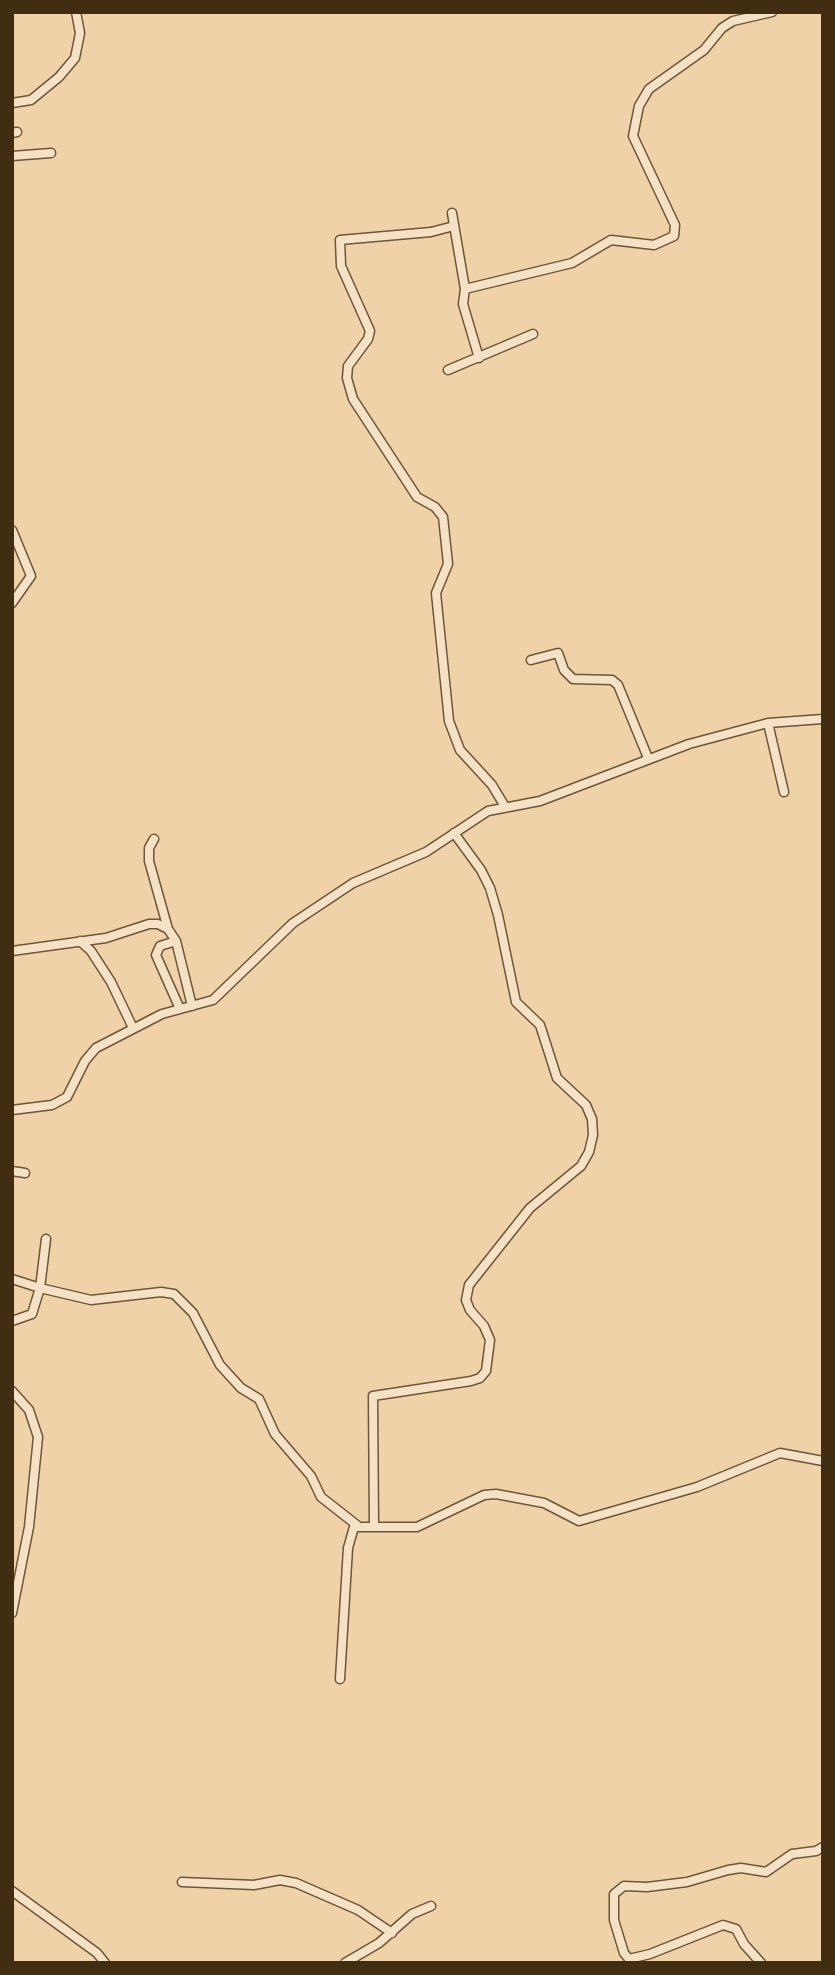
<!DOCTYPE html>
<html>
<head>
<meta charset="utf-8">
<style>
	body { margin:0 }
	#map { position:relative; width:835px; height:1975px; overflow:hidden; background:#efd2a8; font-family:"Gentium Book Plus",serif }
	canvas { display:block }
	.frame { position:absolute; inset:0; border:14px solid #412d11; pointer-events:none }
</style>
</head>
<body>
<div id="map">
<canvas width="835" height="1975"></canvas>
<div class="frame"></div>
</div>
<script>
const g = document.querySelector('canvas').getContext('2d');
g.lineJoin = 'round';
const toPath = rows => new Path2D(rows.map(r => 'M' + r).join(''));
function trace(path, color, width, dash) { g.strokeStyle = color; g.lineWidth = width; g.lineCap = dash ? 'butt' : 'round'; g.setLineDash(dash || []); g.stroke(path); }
const minor = toPath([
	[12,103,31,100,59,77,75,58,80,33,76,12],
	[12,133,17,132],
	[12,156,51,153],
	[452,213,465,289,463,304,479,358],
	[454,226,431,232,340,240,341,266,370,331,368,339,348,366,347,378,353,399,417,497,435,507,443,517,448,564,436,593,449,721,460,750,492,785,504,805],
	[465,289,572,263,611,240,654,245,674,236,675,225,633,136,639,106,649,89,704,50,722,28,733,21,772,12],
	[448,370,533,334],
	[12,530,31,576,12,603],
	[531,660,558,653,564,670,573,679,612,680,618,685,648,758],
	[768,723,784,792],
	[154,839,149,848,149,861,168,929],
	[80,941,91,951,111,982,133,1028],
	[176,941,160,946,156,955,180,1009],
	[12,951,106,938,149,924,158,924,168,929,176,941,192,1006],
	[12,1110,52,1105,67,1097,85,1061,96,1048,162,1014,213,1000,293,923,353,883,426,852,488,811,540,801,689,744,768,723,823,719],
	[12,1171,25,1173],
	[12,1279,40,1288,46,1239],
	[12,1321,32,1314,40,1288,91,1300,161,1292,174,1294,193,1313,220,1365,241,1388,259,1399,275,1434,311,1476,321,1497,358,1526],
	[12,1391,29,1410,38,1437,29,1527,12,1613],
	[374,1527,373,1396,471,1381,480,1378,486,1371,490,1340,484,1326,470,1310,466,1300,469,1285,530,1208,581,1166,589,1152,593,1135,592,1119,586,1105,557,1078,540,1025,516,1002,498,915,490,888,481,870,454,833],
	[340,1679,348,1548,354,1527,417,1527,484,1495,496,1494,544,1503,579,1521,697,1487,780,1453,823,1461],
	[182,1882,254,1885,280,1880,296,1883,358,1910,392,1933],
	[12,1891,97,1953,105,1963],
	[345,1963,379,1943,412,1914,431,1906],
	[761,1963,744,1944,736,1929,723,1925,650,1954,629,1959,624,1953,614,1920,614,1894,624,1886,647,1887,687,1882,728,1870,741,1868,766,1872,792,1854,816,1851,823,1847]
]);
trace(minor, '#6c5637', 11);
trace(minor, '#f5e2c6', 8);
</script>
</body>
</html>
